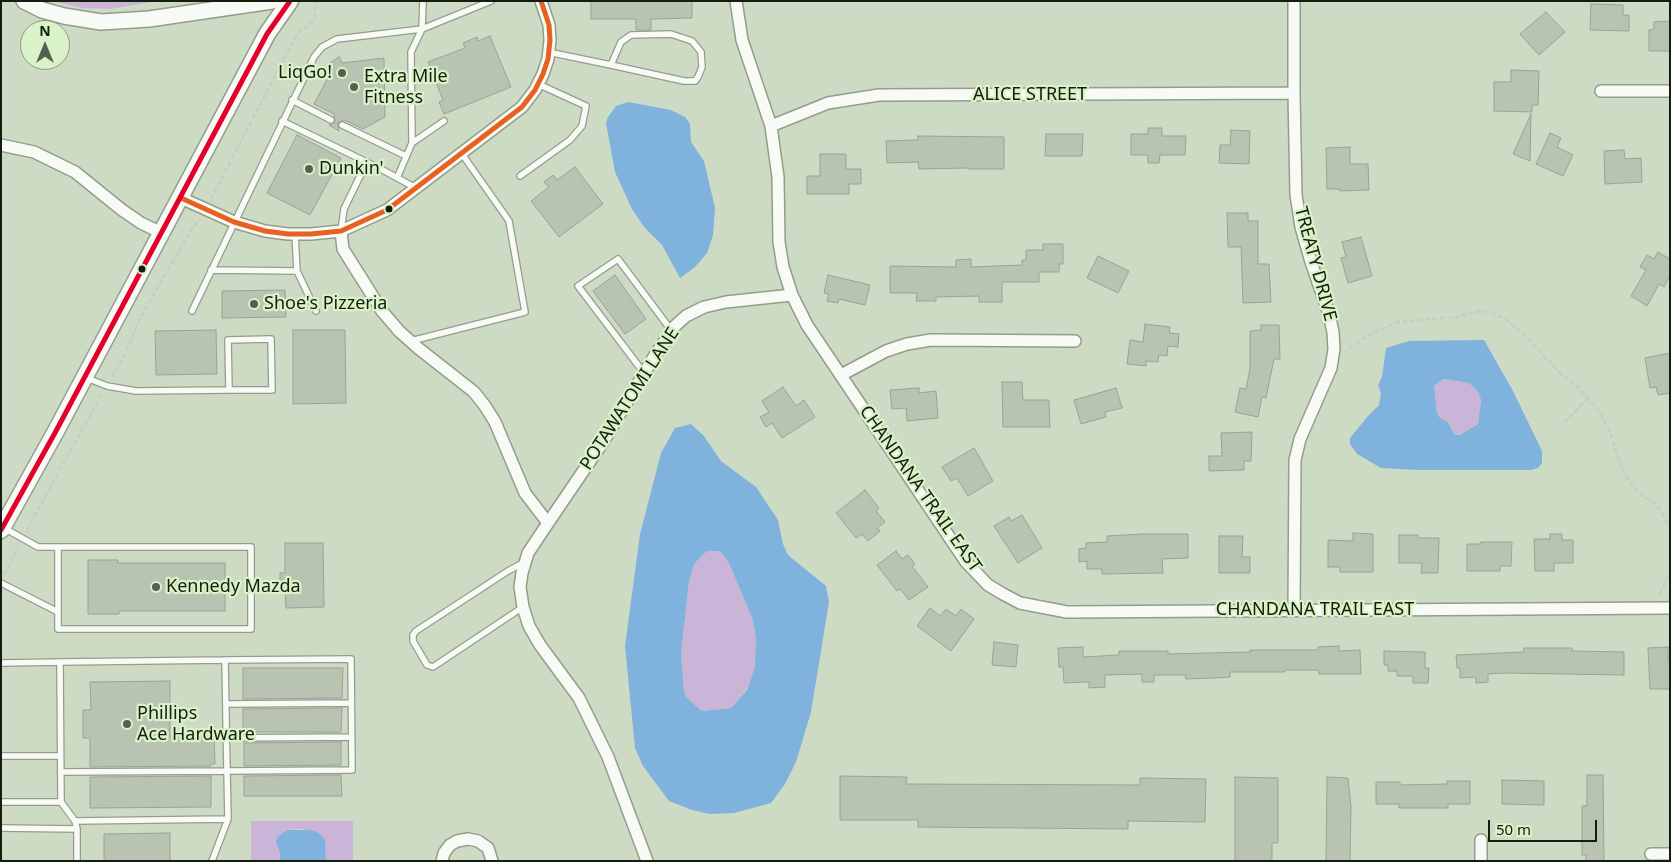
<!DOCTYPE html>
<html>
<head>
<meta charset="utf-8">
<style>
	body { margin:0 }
	#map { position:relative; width:1671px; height:862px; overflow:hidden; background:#cddbc4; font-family:"Noto Sans",sans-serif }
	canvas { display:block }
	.frame { position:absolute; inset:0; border:2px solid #151d0e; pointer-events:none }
	.north { position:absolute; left:20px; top:20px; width:50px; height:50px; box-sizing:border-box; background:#d9f2c7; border:1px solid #8b9d7d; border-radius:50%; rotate:0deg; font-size:14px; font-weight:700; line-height:20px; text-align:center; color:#151d0e }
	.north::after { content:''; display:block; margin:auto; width:18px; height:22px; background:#55604e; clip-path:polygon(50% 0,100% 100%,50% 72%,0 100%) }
	.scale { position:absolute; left:1488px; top:820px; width:109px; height:22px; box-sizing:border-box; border:2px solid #151d0e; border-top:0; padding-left:6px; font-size:15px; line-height:18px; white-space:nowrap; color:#151d0e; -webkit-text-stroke:4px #d9f2c7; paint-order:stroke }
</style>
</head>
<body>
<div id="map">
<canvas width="1671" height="862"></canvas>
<div class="frame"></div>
<div class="north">N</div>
<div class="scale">50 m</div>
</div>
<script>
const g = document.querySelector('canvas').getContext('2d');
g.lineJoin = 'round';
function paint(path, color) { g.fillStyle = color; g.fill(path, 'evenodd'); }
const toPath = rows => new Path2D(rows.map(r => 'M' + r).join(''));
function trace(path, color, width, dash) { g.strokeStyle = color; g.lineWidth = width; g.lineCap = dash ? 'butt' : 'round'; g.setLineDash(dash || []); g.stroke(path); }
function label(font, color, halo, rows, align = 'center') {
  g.font = font + ' "Noto Sans",sans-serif'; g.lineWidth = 4.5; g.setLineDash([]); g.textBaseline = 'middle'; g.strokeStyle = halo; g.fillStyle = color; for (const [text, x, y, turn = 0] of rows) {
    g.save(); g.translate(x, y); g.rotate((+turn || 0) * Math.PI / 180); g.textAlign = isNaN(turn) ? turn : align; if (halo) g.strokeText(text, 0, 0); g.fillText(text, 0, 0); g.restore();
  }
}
paint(toPath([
	[53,1,157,1,110,9,82,8],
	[1443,379,1469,383,1478,392,1481,400,1478,424,1460,435,1455,435,1449,422,1440,418,1437,413,1434,386],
	[707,551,718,551,723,553,729,563,753,620,756,638,755,667,747,689,731,708,702,711,686,697,684,691,681,654,689,582,694,564],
	[251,821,353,821,353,861,326,861,325,840,306,830,298,829,287,830,278,849,280,853,280,861,251,861]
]), '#cab4d7');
paint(toPath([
	[628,102,671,110,685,117,690,124,691,142,704,161,715,208,713,235,707,253,695,267,680,278,662,245,644,227,632,209,615,172,606,123,608,117,616,106],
	[1484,340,1513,391,1542,451,1542,463,1538,468,1531,470,1417,470,1381,468,1357,454,1350,444,1350,438,1368,416,1379,405,1381,393,1378,385,1382,377,1386,348,1409,341],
	[1443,379,1469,383,1478,392,1481,400,1478,424,1460,435,1455,435,1448,422,1440,418,1437,413,1434,386],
	[691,424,704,436,721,461,756,487,778,520,783,544,788,555,826,586,829,602,811,712,796,762,785,784,771,803,734,813,710,814,692,810,669,801,643,766,635,748,625,646,640,534,661,453,675,428],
	[707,551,718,551,722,553,729,563,753,620,756,638,755,667,747,690,731,708,702,711,686,697,684,691,681,654,689,582,694,564],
	[287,830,306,830,315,831,321,835,325,840,326,861,280,861,280,853,276,842,277,837]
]), '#7fb2dd');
const building = toPath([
	[591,1,692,1,692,18,651,19,651,30,636,30,636,19,591,19,591,1],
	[1591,4,1623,5,1623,15,1629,15,1629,31,1590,30,1591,4],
	[1546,12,1565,32,1539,55,1520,34,1546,12],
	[1670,21,1670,51,1649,51,1649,30,1654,29,1654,22,1670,21],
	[490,36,511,87,444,114,439,102,443,100,428,62,465,48,463,43,477,37,478,41,490,36],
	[339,57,342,63,384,58,385,117,363,129,344,120,338,123,339,131,329,125,335,122,334,114,314,104,332,70,328,64,339,57],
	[1511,70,1539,71,1538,105,1532,105,1532,112,1494,111,1494,82,1511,82,1511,70],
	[1531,114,1530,161,1513,154,1531,114],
	[1148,128,1162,128,1162,136,1186,136,1185,155,1160,155,1159,163,1148,163,1148,155,1131,155,1131,134,1148,134,1148,128],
	[1231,130,1250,131,1249,164,1219,163,1220,145,1230,145,1231,130],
	[1550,133,1561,138,1557,147,1573,155,1563,176,1536,164,1550,133],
	[1046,134,1083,134,1082,156,1045,156,1046,134],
	[297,135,341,158,310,215,267,193,297,135],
	[918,136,1004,137,1004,169,968,169,968,168,919,169,918,162,887,163,886,141,918,140,918,136],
	[1350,147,1350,164,1368,164,1369,190,1340,191,1340,189,1327,189,1326,148,1350,147],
	[1624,150,1625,159,1641,158,1642,182,1605,184,1604,151,1624,150],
	[820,154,846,154,846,169,861,169,861,184,849,184,849,194,807,194,807,176,820,176,820,154],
	[575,167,603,204,559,237,531,201,549,187,544,182,553,175,557,180,575,167],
	[1227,213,1248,213,1248,221,1258,221,1258,264,1269,264,1271,302,1243,303,1241,247,1228,247,1227,213],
	[1361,237,1372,276,1348,283,1341,258,1346,257,1342,242,1361,237],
	[1043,244,1063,244,1063,264,1059,264,1059,272,1039,272,1039,282,1002,282,1002,302,979,302,979,296,936,297,936,301,916,301,917,293,890,293,890,266,956,267,956,260,971,259,971,267,1022,265,1022,260,1026,260,1026,250,1043,250,1043,244],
	[1658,252,1670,259,1670,276,1664,287,1659,284,1647,306,1631,296,1646,270,1640,267,1647,255,1654,259,1658,252],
	[1098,256,1129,271,1118,293,1087,278,1098,256],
	[615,275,646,319,625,334,593,291,615,275],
	[828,275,870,285,865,305,839,299,838,303,827,301,829,294,824,293,828,275],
	[285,290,286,317,222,318,222,291,285,290],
	[1145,324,1170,327,1169,333,1179,334,1178,347,1168,346,1167,356,1159,355,1158,362,1146,361,1146,366,1127,364,1130,340,1143,342,1145,324],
	[1261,325,1279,325,1280,359,1274,359,1266,398,1262,397,1258,417,1235,412,1240,388,1246,389,1250,369,1250,331,1261,330,1261,325],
	[216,330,217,374,156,375,155,331,216,330],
	[293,330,345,330,346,403,293,404,293,330],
	[1670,353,1670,393,1658,395,1656,387,1650,388,1645,358,1670,353],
	[1002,382,1022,382,1023,400,1049,400,1050,427,1003,427,1002,382],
	[783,387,796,406,804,400,815,417,782,438,772,423,766,427,760,417,769,412,762,401,783,387],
	[919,388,919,393,936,391,938,418,907,421,906,408,892,409,890,390,919,388],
	[1116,388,1122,408,1105,412,1106,417,1081,424,1074,400,1116,388],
	[1252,432,1251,461,1244,461,1244,470,1209,471,1209,456,1222,456,1221,433,1252,432],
	[974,448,993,481,968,496,957,478,951,481,942,467,974,448],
	[865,490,879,508,876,511,885,522,877,528,880,531,868,541,862,534,856,538,836,513,865,490],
	[1022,515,1042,548,1018,563,994,526,1009,517,1011,521,1022,515],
	[1353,533,1373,534,1373,572,1340,572,1340,567,1328,567,1328,540,1353,541,1353,533],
	[1143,534,1188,534,1188,558,1162,559,1163,573,1102,574,1102,569,1087,569,1087,561,1079,562,1079,549,1086,548,1086,543,1107,542,1107,536,1143,534],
	[1550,534,1562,534,1562,540,1573,540,1573,563,1554,563,1554,571,1535,571,1534,539,1550,539,1550,534],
	[1399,535,1418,535,1418,538,1439,538,1438,573,1421,573,1422,563,1399,563,1399,535],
	[1219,536,1243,536,1242,557,1250,557,1250,573,1219,573,1219,536],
	[1481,542,1512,542,1511,566,1500,566,1500,571,1467,571,1467,544,1481,544,1481,542],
	[285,543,323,543,324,607,286,608,285,587,280,587,280,573,285,573,285,543],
	[896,551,902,559,908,555,915,564,912,566,928,587,909,600,900,589,897,591,877,565,896,551],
	[88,560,118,560,118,563,225,563,225,611,119,611,119,614,88,614,88,560],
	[930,608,940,616,946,609,956,616,961,609,974,619,951,651,917,626,930,608],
	[994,642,1018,645,1016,667,992,665,994,642],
	[1339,646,1339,651,1360,650,1361,674,1319,674,1318,670,1285,670,1285,672,1230,672,1230,677,1213,678,1186,679,1185,675,1154,675,1154,682,1142,682,1142,674,1105,675,1105,687,1089,688,1089,682,1064,683,1063,667,1059,667,1058,648,1083,647,1083,657,1119,655,1119,651,1168,651,1168,654,1250,652,1250,650,1318,650,1318,647,1339,646],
	[1668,647,1668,661,1670,661,1670,689,1650,689,1648,648,1668,647],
	[1524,648,1572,648,1572,651,1624,652,1624,675,1504,673,1488,674,1488,682,1476,683,1476,677,1460,678,1460,668,1457,668,1456,655,1524,652,1524,648],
	[1384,651,1425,652,1425,668,1429,668,1428,683,1413,683,1413,676,1397,676,1397,671,1388,671,1388,665,1384,665,1384,651],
	[243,668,343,668,342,698,243,699,243,668],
	[170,681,170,737,214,737,215,764,211,764,211,766,90,767,90,738,83,738,83,710,91,710,90,682,170,681],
	[342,708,341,732,243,732,243,709,342,708],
	[341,742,341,765,244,766,244,743,341,742],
	[341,775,342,796,244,796,244,776,341,775],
	[1587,775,1603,775,1604,861,1586,861,1586,855,1582,855,1582,806,1587,806,1587,775],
	[211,776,211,807,90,808,90,777,211,776],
	[840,776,907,777,906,784,1140,785,1140,778,1206,779,1205,822,1128,821,1128,829,918,827,918,820,840,820,840,776],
	[1235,777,1278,778,1278,843,1272,843,1272,861,1235,861,1235,777],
	[1327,777,1348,778,1351,807,1350,861,1326,861,1327,777],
	[1502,780,1544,781,1544,805,1502,804,1502,780],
	[1447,781,1470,781,1470,804,1448,804,1448,808,1399,808,1399,804,1376,804,1376,782,1400,782,1400,785,1447,784,1447,781],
	[170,833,170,861,104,861,104,834,170,833]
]);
paint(building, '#b8c3b1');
trace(building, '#98a391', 1);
const service = toPath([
	[548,52,611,65,684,81,695,81,698,77,702,67,701,52,692,41,671,34,631,35,621,42,611,65],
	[292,100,331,120],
	[282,121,379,168,416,188],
	[342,125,406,156],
	[412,143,444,121],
	[520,176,570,140,582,126,586,106,538,84],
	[397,178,412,143,411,52,422,29,423,1],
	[341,231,344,209,362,172],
	[295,234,297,271],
	[211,270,297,271,316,311],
	[192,311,314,57,322,47,337,39,422,29,491,1],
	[411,341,525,312,509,221,462,154],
	[644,373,578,286,618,259,671,330],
	[87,378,107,386,136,391,229,390,272,390,271,339,228,340,229,390],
	[4,528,38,547,251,547,251,629,58,629,58,547],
	[1,583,58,612],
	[523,607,433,667,427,665,413,641,413,635,416,631,508,571,523,563],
	[1,663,60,662],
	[226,704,351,703],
	[226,738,351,737],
	[1,756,60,756],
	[61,772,227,771,228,819,212,861],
	[1,802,61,802],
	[75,821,228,819],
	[1,828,77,829],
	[77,861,77,829,75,821,61,802,60,662,225,660,351,659,352,770,227,771,225,660]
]);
const minor = toPath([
	[736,1,742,40,771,126,778,177,779,242,783,267,792,295,807,325,966,562,988,585,1003,594,1020,603,1067,612,1670,608],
	[1294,1,1294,93,1296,195,1301,227,1311,262,1329,314,1333,332,1334,349,1331,368,1300,439,1295,460,1294,610],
	[1601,91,1670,91],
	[771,126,828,103,879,95,1294,93],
	[1,145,34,152,75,172,122,210,141,223,162,233],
	[181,198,234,222,265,231,288,234,311,234,341,231,387,210,522,107,535,90,543,74,548,59,550,40,549,25,541,1],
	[341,231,343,249,382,311,399,331,418,348,474,392,485,406,495,422,525,493,548,523,528,553,522,573,520,587,523,607,529,626,540,645,579,698,608,757,647,861],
	[841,375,886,351,907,344,931,340,1075,341],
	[548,523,603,442,655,355,675,326,686,316,704,307,726,302,792,295],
	[1481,840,1481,861],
	[1651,854,1670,854],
	[442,861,444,853,450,845,457,841,468,839,478,841,488,848,492,861]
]);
const tertiary = toPath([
	[24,1,42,10,64,16,101,22,149,19,272,1]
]);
const secondary = toPath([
	[1,530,56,431,267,34,290,1]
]);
trace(service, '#939d8b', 8);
trace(minor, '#939d8b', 14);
trace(tertiary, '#939d8b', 18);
trace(secondary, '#939d8b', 19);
trace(toPath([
	[211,199,297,34,315,20,315,10,317,1],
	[1349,348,1367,336,1398,322,1457,317,1480,311,1489,312,1505,319,1522,333,1560,373,1580,389,1596,407,1609,429,1621,466,1628,480,1641,495,1655,503,1668,523,1670,533],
	[112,377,124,357,139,320,193,227,200,219],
	[1564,423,1588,398],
	[27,530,89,417,102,395],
	[4,575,19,546],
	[1660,594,1670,572]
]), '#c8ccc5', 2.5, [5, 2.5]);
trace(service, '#f8faf6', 5.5);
trace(minor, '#f8faf6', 11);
trace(tertiary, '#f8faf6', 15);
trace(secondary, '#f8faf6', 16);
trace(toPath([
	[181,198,234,222,265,231,288,234,311,234,341,231,387,210,522,107,535,90,543,74,548,59,550,40,549,25,541,1]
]), '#e76121', 5);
trace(toPath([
	[1,530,56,431,267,34,290,1]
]), '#e4002b', 5);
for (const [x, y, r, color] of [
	[342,73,5,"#55604e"],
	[354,87,5,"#55604e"],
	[309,169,5,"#55604e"],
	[389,209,4.5,"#151d0e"],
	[142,269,4.5,"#151d0e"],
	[254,304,5,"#55604e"],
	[156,587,5,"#55604e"],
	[127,724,5,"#55604e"]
]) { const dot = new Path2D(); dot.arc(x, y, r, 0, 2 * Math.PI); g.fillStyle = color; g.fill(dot); trace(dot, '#d9f2c7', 2); }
label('18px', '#151d0e', '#d9f2c7', [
	["LiqGo!",332,73,"right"],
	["Extra Mile",364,77],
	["Fitness",364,98],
	["Dunkin'",319,169],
	["Shoe's Pizzeria",264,304],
	["Kennedy Mazda",166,587],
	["Phillips",137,714],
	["Ace Hardware",137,735]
], 'left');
label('18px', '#151d0e', '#d9f2c7', [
	["ALICE STREET",1030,95],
	["TREATY DRIVE",1315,264,75],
	["POTAWATOMI LANE",630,399,-57],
	["CHANDANA TRAIL EAST",920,489,55],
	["CHANDANA TRAIL EAST",1315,610]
]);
</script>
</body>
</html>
